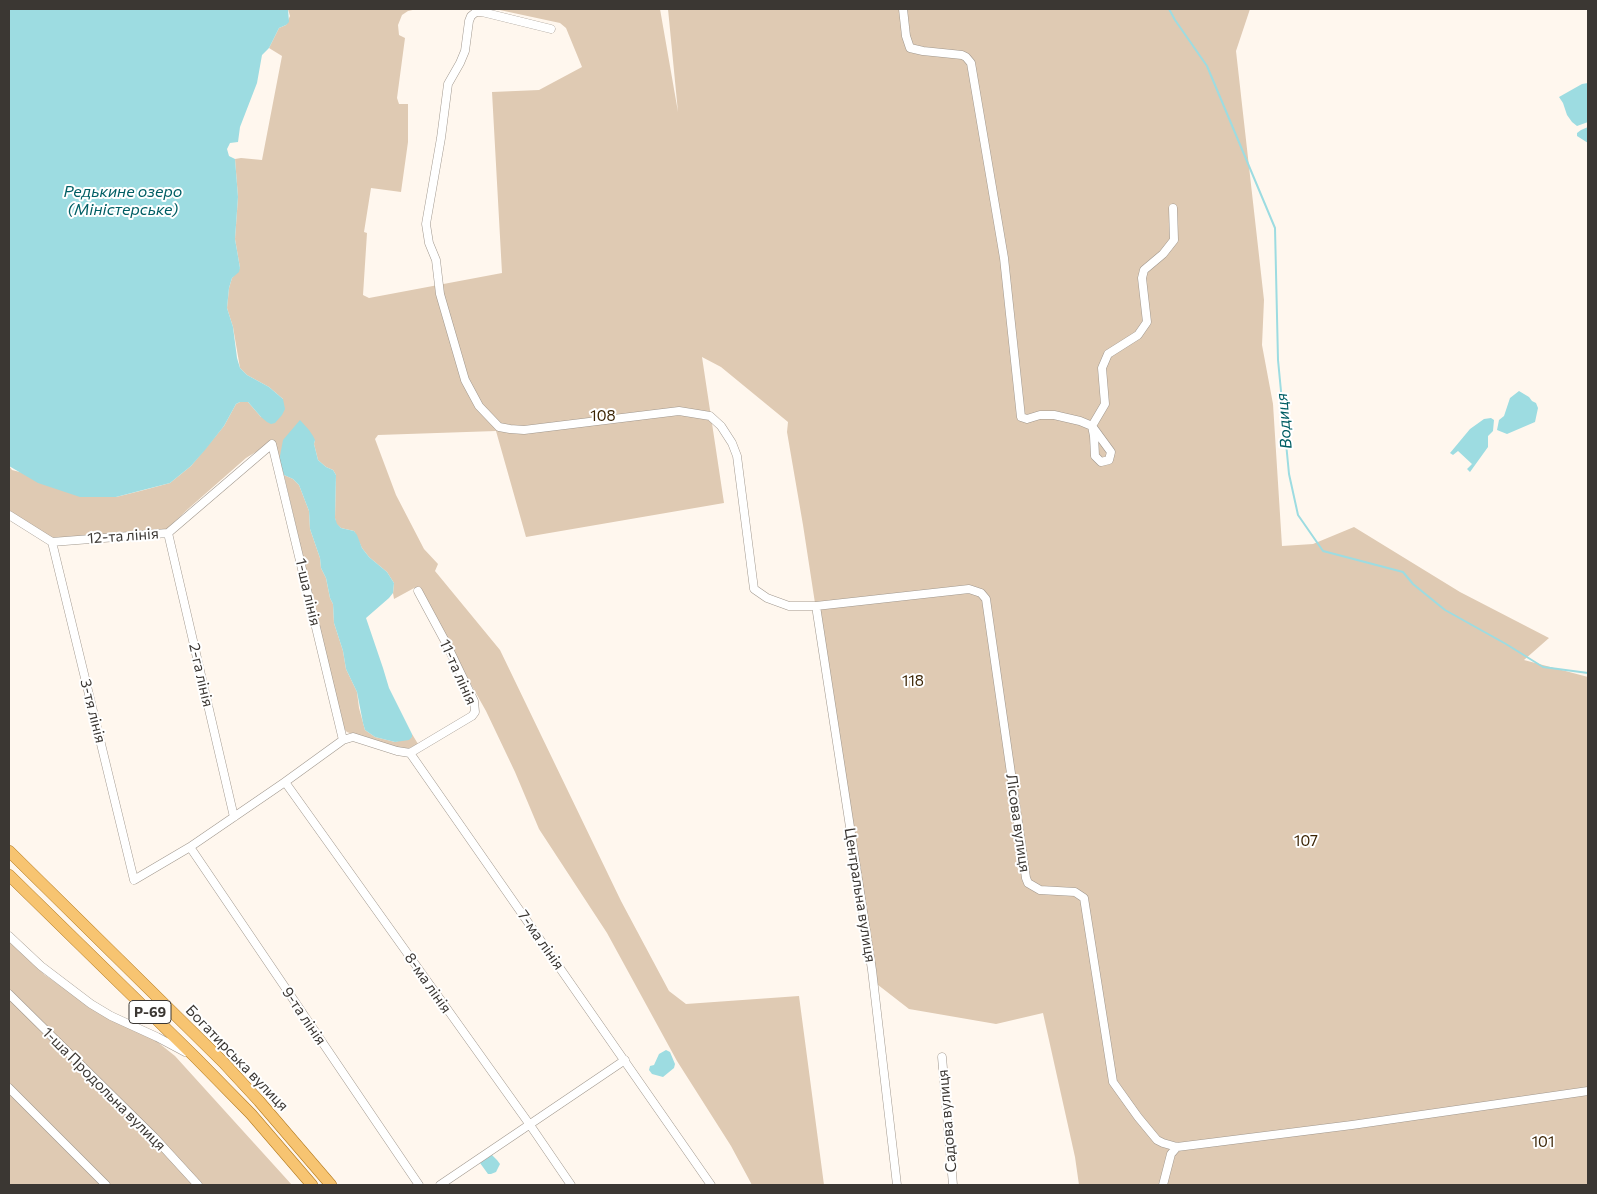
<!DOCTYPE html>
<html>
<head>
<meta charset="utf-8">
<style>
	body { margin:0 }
	#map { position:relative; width:1597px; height:1194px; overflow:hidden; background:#fff7ee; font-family:Commissioner,sans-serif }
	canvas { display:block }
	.frame { position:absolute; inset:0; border:10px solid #3b3733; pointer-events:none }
</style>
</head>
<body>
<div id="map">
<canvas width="1597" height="1194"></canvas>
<div class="frame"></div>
</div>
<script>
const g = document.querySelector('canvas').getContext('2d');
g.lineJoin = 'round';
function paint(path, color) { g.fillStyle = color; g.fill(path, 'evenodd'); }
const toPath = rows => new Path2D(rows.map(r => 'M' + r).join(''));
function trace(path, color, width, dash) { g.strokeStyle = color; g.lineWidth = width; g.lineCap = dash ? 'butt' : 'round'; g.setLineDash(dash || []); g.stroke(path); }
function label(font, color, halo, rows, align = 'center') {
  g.font = font + ' Commissioner,sans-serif'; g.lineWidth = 4; g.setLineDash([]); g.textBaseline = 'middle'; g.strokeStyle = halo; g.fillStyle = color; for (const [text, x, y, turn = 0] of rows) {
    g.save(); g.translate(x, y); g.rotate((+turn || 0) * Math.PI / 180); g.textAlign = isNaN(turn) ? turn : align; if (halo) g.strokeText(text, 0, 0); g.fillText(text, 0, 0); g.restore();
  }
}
paint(toPath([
	[288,9,417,9,408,11,402,15,398,25,399,35,405,38,397,98,399,104,408,104,408,142,401,192,371,188,364,232,367,233,363,295,369,298,502,273,492,92,539,90,582,67,566,28,560,23,495,9,660,9,678,112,668,9,1250,9,1236,51,1264,300,1262,345,1273,404,1282,546,1313,544,1354,527,1460,592,1549,638,1524,660,1588,677,1588,1185,1079,1185,1075,1157,1043,1013,996,1024,909,1009,873,981,803,525,787,432,788,422,721,367,702,357,724,503,526,537,496,431,378,435,375,439,396,495,424,549,438,564,435,571,500,650,621,901,669,991,686,1004,799,996,824,1185,752,1185,731,1146,677,1061,607,933,539,829,515,772,486,711,416,587,394,599,393,593,394,583,387,572,369,557,362,548,354,531,341,528,336,524,335,518,336,475,333,470,326,467,318,460,314,444,315,440,280,456,282,469,272,442,246,458,188,509,167,529,164,530,52,538,28,523,9,513,9,466,12,470,116,497,144,490,170,483,191,466,224,426,236,404,240,402,248,402,261,417,283,399,269,387,247,375,240,368,233,327,227,308,229,288,232,278,240,268,235,239,238,197,235,159,241,158,262,160,282,56,269,48,279,28,286,25,290,16],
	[284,475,293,479,299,485,309,511,310,529,320,558,321,568,326,578,330,598,333,604,334,623,343,651,346,669,357,692,359,708,365,730,375,737,395,742,412,737,412,734,418,744,410,748,403,749,389,747,347,732,343,728],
	[9,940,45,975,81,1000,155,1040,175,1056,292,1185,9,1185]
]), '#dfcab3');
paint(toPath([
	[9,9,288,9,289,22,286,25,279,28,269,48,262,55,257,83,240,127,238,142,230,143,227,149,229,156,235,159,238,197,235,239,240,268,239,272,232,278,229,288,227,308,233,327,237,358,240,368,247,375,269,387,283,399,285,409,282,415,275,423,271,424,267,422,261,417,248,402,240,402,236,404,224,426,205,450,191,466,170,483,116,497,80,497,38,483,9,466],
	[1588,83,1588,122,1577,126,1572,122,1567,115,1563,103,1559,97,1582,84],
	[1588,127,1588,143,1577,136,1577,133,1581,130],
	[1519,391,1529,397,1532,401,1536,403,1538,408,1535,422,1507,434,1497,430,1499,420,1504,416,1510,398],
	[1491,418,1494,420,1493,431,1488,436,1488,447,1470,472,1467,469,1472,464,1458,451,1453,455,1450,453,1470,429,1484,419],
	[300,420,309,430,313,436,315,440,314,444,318,460,326,467,333,470,336,475,335,518,337,524,341,528,354,531,357,535,362,548,369,557,387,572,394,583,393,593,389,598,366,618,383,668,389,688,412,734,412,737,409,740,395,742,375,737,365,730,363,723,357,692,346,669,343,651,334,623,333,604,330,598,326,578,321,568,320,558,310,529,309,511,299,485,293,479,284,475,280,462,280,456,283,440],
	[666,1050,670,1052,675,1064,674,1068,663,1077,652,1074,649,1070,650,1066,654,1065,659,1054],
	[492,1155,497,1160,500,1164,496,1172,491,1174,488,1174,480,1163]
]), '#9ddce1');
trace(toPath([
	[1169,9,1175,20,1207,66,1275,228,1278,360,1289,474,1298,515,1323,551,1403,572,1413,584,1445,610,1506,644,1543,667,1588,673]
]), '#9ddce1', 2);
const street = toPath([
	[903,9,906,36,910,48,923,51,962,55,966,57,971,63,1004,258,1021,417,1027,419,1040,415,1054,415,1080,421,1092,426,1094,436,1095,456,1101,462,1109,460,1111,452,1092,426,1105,404,1102,368,1108,354,1138,335,1147,322,1142,278,1144,270,1163,254,1174,240,1173,208],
	[551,29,482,12,476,12,471,16,469,21,465,51,460,63,448,84,441,138,426,224,429,243,436,260,440,294,465,380,479,406,499,427,510,429,524,430,679,411,710,416,721,426,732,443,737,456,754,589,767,598,789,606,816,606,969,589,981,593,986,599,1026,878,1028,883,1040,890,1075,892,1084,898,1113,1082,1138,1117,1157,1140,1163,1143,1177,1147,1352,1125,1588,1091],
	[9,515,52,542,168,533,272,444,343,740],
	[168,533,234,817],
	[52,542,134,880,190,847,285,782,343,740,353,737,397,751,410,753,711,1185],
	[816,606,872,970,897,1185],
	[410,753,472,716,475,712,474,701,446,643,418,591],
	[285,782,530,1125,571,1185],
	[190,847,419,1185],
	[9,936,41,966,91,1004,111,1016,157,1037,185,1052],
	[9,994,154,1137,198,1185],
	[942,1057,953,1185],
	[9,1088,106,1185],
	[440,1185,625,1060],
	[1163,1185,1171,1154,1177,1147]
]);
const primary = toPath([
	[9,851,223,1062,259,1101,331,1185],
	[9,875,196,1058,251,1114,312,1185]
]);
trace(street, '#a1988e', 9);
trace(primary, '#b2791e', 12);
trace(street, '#fff', 8);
trace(primary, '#f7c471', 11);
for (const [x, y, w] of [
	[150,1012,42]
]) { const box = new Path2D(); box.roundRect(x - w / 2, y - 11.5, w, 23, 4); g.fillStyle = '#fff'; g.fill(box); trace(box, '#3b3733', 1); }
label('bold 14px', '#3b3733', null, [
	["Р-69",150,1012]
]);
label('15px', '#3b2404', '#fff', [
	["108",603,416],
	["118",913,681],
	["107",1306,841],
	["101",1543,1142]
]);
label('15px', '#3b3733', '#fff', [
	["12-та лінія",123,536,-4],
	["1-ша лінія",308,592,77],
	["11-та лінія",458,672,66],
	["2-га лінія",201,675,77],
	["3-тя лінія",93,711,76],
	["Лісова вулиця",1018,823,82],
	["Центральна вулиця",860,895,81],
	["7-ма лінія",541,940,55],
	["8-ма лінія",428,983,55],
	["9-та лінія",304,1016,56],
	["Богатирська вулиця",237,1058,46],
	["1-ша Продольна вулиця",104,1089,45],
	["Садова вулиця",947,1121,-95]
]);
label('italic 16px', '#005e64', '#fff', [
	["Редькине озеро",123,192],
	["(Міністерське)",123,210],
	["Водиця",1284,421,-95]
]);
</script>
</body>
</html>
